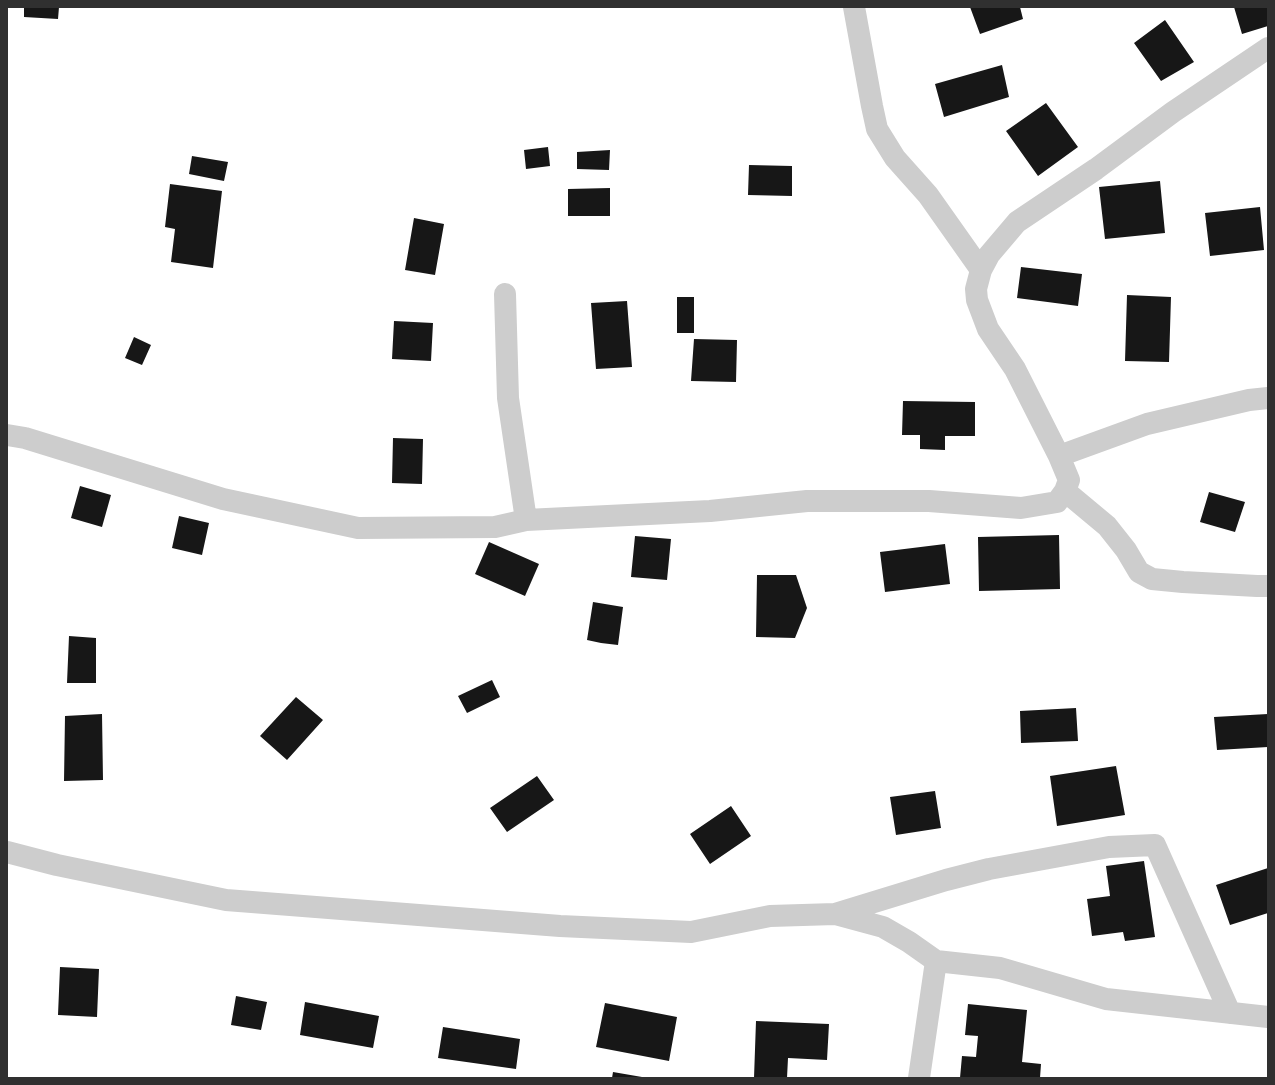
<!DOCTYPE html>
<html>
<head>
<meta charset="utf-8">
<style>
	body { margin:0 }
	#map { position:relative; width:1275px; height:1085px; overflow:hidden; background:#fff; font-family:"Space Grotesk",sans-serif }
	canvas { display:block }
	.frame { position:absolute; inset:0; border:8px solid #303030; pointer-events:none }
</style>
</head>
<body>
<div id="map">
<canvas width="1275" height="1085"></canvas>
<div class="frame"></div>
</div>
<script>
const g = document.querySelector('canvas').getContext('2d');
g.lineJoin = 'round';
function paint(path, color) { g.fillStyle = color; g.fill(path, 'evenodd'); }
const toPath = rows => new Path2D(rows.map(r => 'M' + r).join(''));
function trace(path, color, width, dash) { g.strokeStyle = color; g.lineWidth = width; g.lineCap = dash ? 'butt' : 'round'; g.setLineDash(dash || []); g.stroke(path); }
paint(toPath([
	[24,7,59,7,58,19,24,17],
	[970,7,1020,7,1023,19,980,34],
	[1234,7,1268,7,1268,26,1242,34],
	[1165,20,1194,62,1161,81,1134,43],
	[1002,65,1009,97,944,117,935,84],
	[1046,103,1078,147,1038,176,1006,131],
	[548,147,550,166,526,169,524,150],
	[610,150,609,170,577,169,577,152],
	[192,156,228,162,224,181,189,174],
	[749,165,792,166,792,196,748,195],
	[1160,181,1165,233,1105,239,1099,187],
	[170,184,222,191,213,268,171,262,175,229,165,227],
	[610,188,610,216,568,216,568,189],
	[1260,207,1264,250,1210,256,1205,213],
	[414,218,444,224,435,275,405,270],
	[1021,267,1082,274,1078,306,1017,298],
	[1127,295,1171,297,1169,362,1125,361],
	[677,297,694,297,694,333,677,333],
	[627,301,632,367,596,369,591,303],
	[394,321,433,323,431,361,392,359],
	[134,337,151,345,142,365,125,358],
	[694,339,737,340,736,382,691,381],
	[903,401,975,402,975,436,945,436,945,450,920,449,920,435,902,435],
	[393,438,423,439,422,484,392,483],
	[80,486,111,495,102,527,71,518],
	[1209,492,1245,502,1235,532,1200,522],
	[179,516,209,523,202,555,172,548],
	[1059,535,1060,589,979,591,978,537],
	[635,536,671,539,667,580,631,577],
	[489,542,539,564,525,596,475,574],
	[945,544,950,584,885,592,880,552],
	[757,575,796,575,807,608,795,638,756,637],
	[593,602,623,607,618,645,601,643,587,640],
	[69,636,96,638,96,683,67,683],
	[492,680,500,697,467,713,458,696],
	[296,697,323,720,287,760,260,736],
	[1076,708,1078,741,1021,743,1020,711],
	[102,714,103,780,64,781,65,716],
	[1268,714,1268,747,1217,750,1214,717],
	[1116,766,1125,815,1057,826,1050,776],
	[537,776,554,800,507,832,490,808],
	[935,791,941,828,896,835,890,797],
	[731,806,751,836,710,864,690,834],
	[1144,861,1155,937,1125,941,1123,932,1092,936,1087,899,1110,896,1106,866],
	[1268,868,1268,913,1230,925,1216,885],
	[60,967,99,969,97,1017,58,1015],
	[236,996,267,1002,261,1030,231,1025],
	[305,1002,379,1016,373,1048,300,1035],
	[605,1003,677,1017,669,1061,596,1047],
	[968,1004,1027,1010,1022,1062,1041,1064,1040,1078,960,1078,962,1056,976,1057,978,1036,965,1035],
	[756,1021,829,1024,827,1060,788,1058,787,1078,754,1078],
	[443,1027,520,1039,516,1069,438,1058],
	[613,1072,642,1077,641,1078,612,1078]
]), '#171717');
trace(toPath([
	[854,7,872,106,877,129,895,158,928,195,981,270],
	[1268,48,1173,112,1096,169,1017,222,989,255,981,270,976,289,977,300,988,329,1015,369,1059,456,1069,480,1065,491,1107,526,1126,550,1139,572,1152,579,1183,582,1257,586,1268,586],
	[505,294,508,398,526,520],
	[7,435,25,438,223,499,358,528,495,527,526,520,710,511,807,501,929,501,1021,508,1057,502,1065,491],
	[1059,456,1147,424,1249,400,1268,398],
	[7,852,57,865,226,900,560,926,691,932,770,916,835,914,883,927,909,942,936,961,1000,968,1106,999,1268,1017],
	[835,914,946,880,989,869,1109,847,1155,845,1230,1013],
	[919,1078,936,961]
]), '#cdcdcd', 22);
</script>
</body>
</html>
